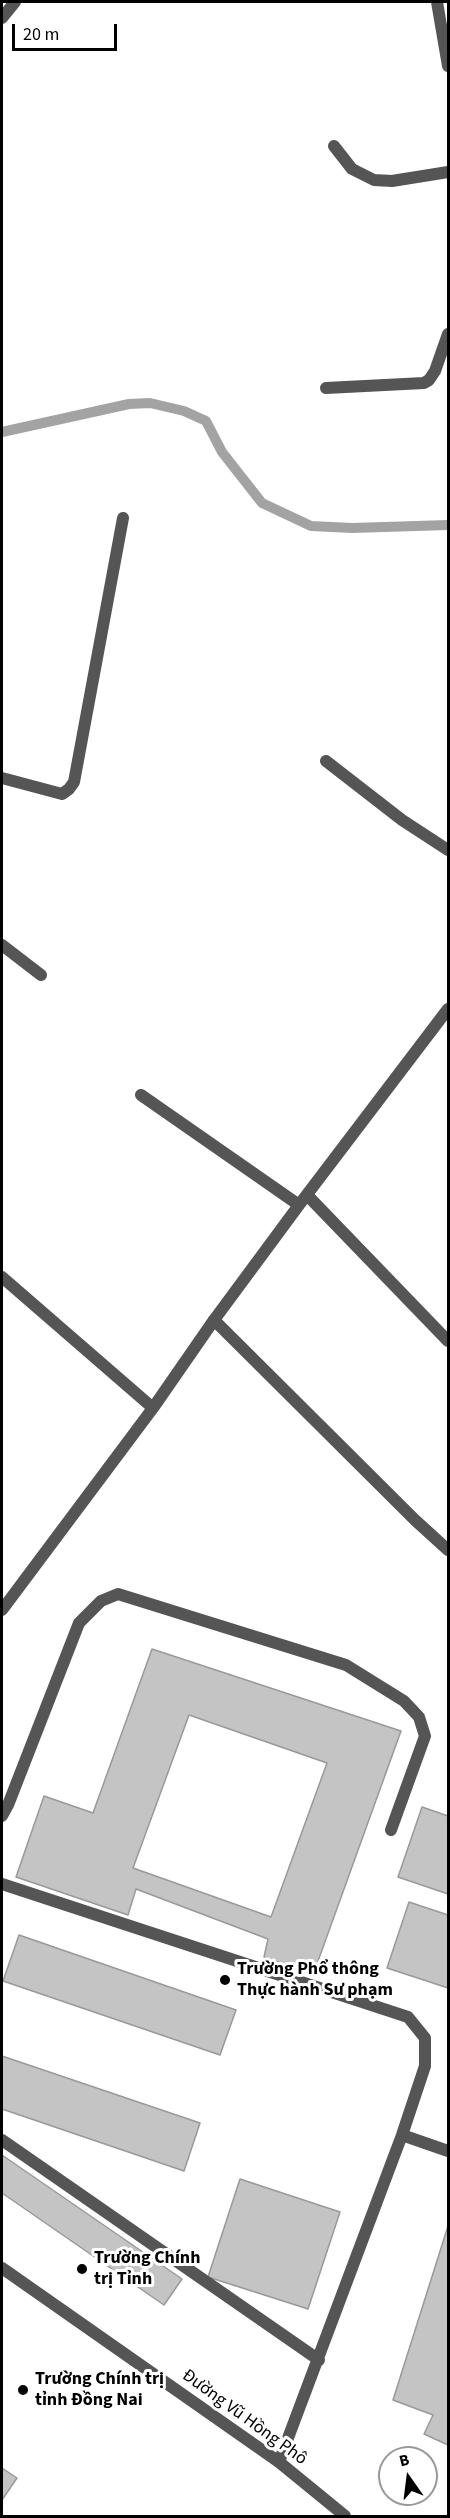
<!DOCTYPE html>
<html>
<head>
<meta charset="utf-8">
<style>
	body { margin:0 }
	#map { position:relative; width:450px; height:2518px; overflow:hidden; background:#fff; font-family:"Source Sans 3",sans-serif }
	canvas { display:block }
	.frame { position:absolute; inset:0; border:3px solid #000; pointer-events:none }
	.north { position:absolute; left:378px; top:2446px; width:60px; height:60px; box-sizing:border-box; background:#fff; border:2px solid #999; border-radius:50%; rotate:346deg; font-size:16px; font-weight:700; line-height:24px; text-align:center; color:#000 }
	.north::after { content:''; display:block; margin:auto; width:21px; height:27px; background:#000; clip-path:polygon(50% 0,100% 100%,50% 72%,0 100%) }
	.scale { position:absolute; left:12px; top:24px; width:105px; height:27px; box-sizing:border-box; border:3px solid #000; border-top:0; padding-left:8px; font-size:18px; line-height:21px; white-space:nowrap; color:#000; -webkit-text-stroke:4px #fff; paint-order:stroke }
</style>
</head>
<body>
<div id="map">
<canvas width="450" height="2518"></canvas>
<div class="frame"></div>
<div class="north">B</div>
<div class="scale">20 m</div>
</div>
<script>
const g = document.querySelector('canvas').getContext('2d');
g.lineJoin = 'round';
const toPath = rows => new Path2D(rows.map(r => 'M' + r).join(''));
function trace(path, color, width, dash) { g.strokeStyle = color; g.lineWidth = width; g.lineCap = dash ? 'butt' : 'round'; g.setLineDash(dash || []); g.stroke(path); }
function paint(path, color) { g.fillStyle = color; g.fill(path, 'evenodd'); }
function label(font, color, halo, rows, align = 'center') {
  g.font = font + ' "Source Sans 3",sans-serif'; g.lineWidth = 6; g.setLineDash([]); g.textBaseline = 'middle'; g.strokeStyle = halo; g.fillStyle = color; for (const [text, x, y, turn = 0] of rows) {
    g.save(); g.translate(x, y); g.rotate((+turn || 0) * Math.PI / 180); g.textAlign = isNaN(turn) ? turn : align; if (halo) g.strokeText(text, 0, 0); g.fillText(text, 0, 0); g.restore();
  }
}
trace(toPath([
	[2,432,129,404,150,403,184,411,206,421,222,452,262,503,311,526,352,528,448,525]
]), '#a3a3a3', 10);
const building = toPath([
	[152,1649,401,1731,313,1975,264,1957,268,1939,136,1889,128,1915,16,1877,44,1796,93,1813,152,1649],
	[189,1715,327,1763,271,1917,133,1868,189,1715],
	[422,1807,448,1816,448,1894,398,1877,422,1807],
	[409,1902,448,1915,448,1988,387,1968,409,1902],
	[19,1935,236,2010,220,2055,3,1981,19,1935],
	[2,2056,200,2123,184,2171,2,2109,2,2056],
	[2,2155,182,2279,164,2305,2,2193,2,2155],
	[240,2179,340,2212,308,2309,208,2277,240,2179],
	[448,2226,448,2445,424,2434,433,2415,393,2400,448,2226],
	[2,2468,17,2478,2,2500,2,2468]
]);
paint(building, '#c4c4c4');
trace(building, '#999', 1.5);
trace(toPath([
	[308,1196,448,1341],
	[214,1320,415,1520,448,1550],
	[2,1816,8,1805,79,1623,101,1601,118,1594,346,1665,404,1701,419,1717,425,1736,391,1830],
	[2,1884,408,2017,425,2038,425,2066,402,2135,279,2462],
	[402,2135,448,2151],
	[2,2140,319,2360]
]), '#555', 12);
trace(toPath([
	[437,2,448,66],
	[2,18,15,2],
	[334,146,352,169,374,180,392,181,448,172],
	[326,388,424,383,429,380,435,371,448,334],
	[326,761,402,820,448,850],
	[2,778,62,794,69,789,74,782,123,518],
	[2,945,41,975],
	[141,1095,299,1205],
	[2,1277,153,1408],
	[2,1610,153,1408,214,1320,299,1205,448,1009]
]), '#555', 12);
trace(toPath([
	[2,2268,279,2462,345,2516]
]), '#555', 12);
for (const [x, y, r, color] of [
	[225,1980,6,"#000"],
	[82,2269,6,"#000"],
	[23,2390,6,"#000"]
]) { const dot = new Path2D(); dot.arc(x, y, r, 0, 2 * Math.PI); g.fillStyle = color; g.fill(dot); trace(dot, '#fff', 2); }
label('bold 18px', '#000', '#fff', [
	["Trường Phổ thông",237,1970],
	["Thực hành Sư phạm",237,1991],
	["Trường Chính",94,2259],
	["trị Tỉnh",94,2280],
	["Trường Chính trị",35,2380],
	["tỉnh Đồng Nai",35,2401]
], 'left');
label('18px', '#000', '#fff', [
	["Đường Vũ Hồng Phô",244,2418,36]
]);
</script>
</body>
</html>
